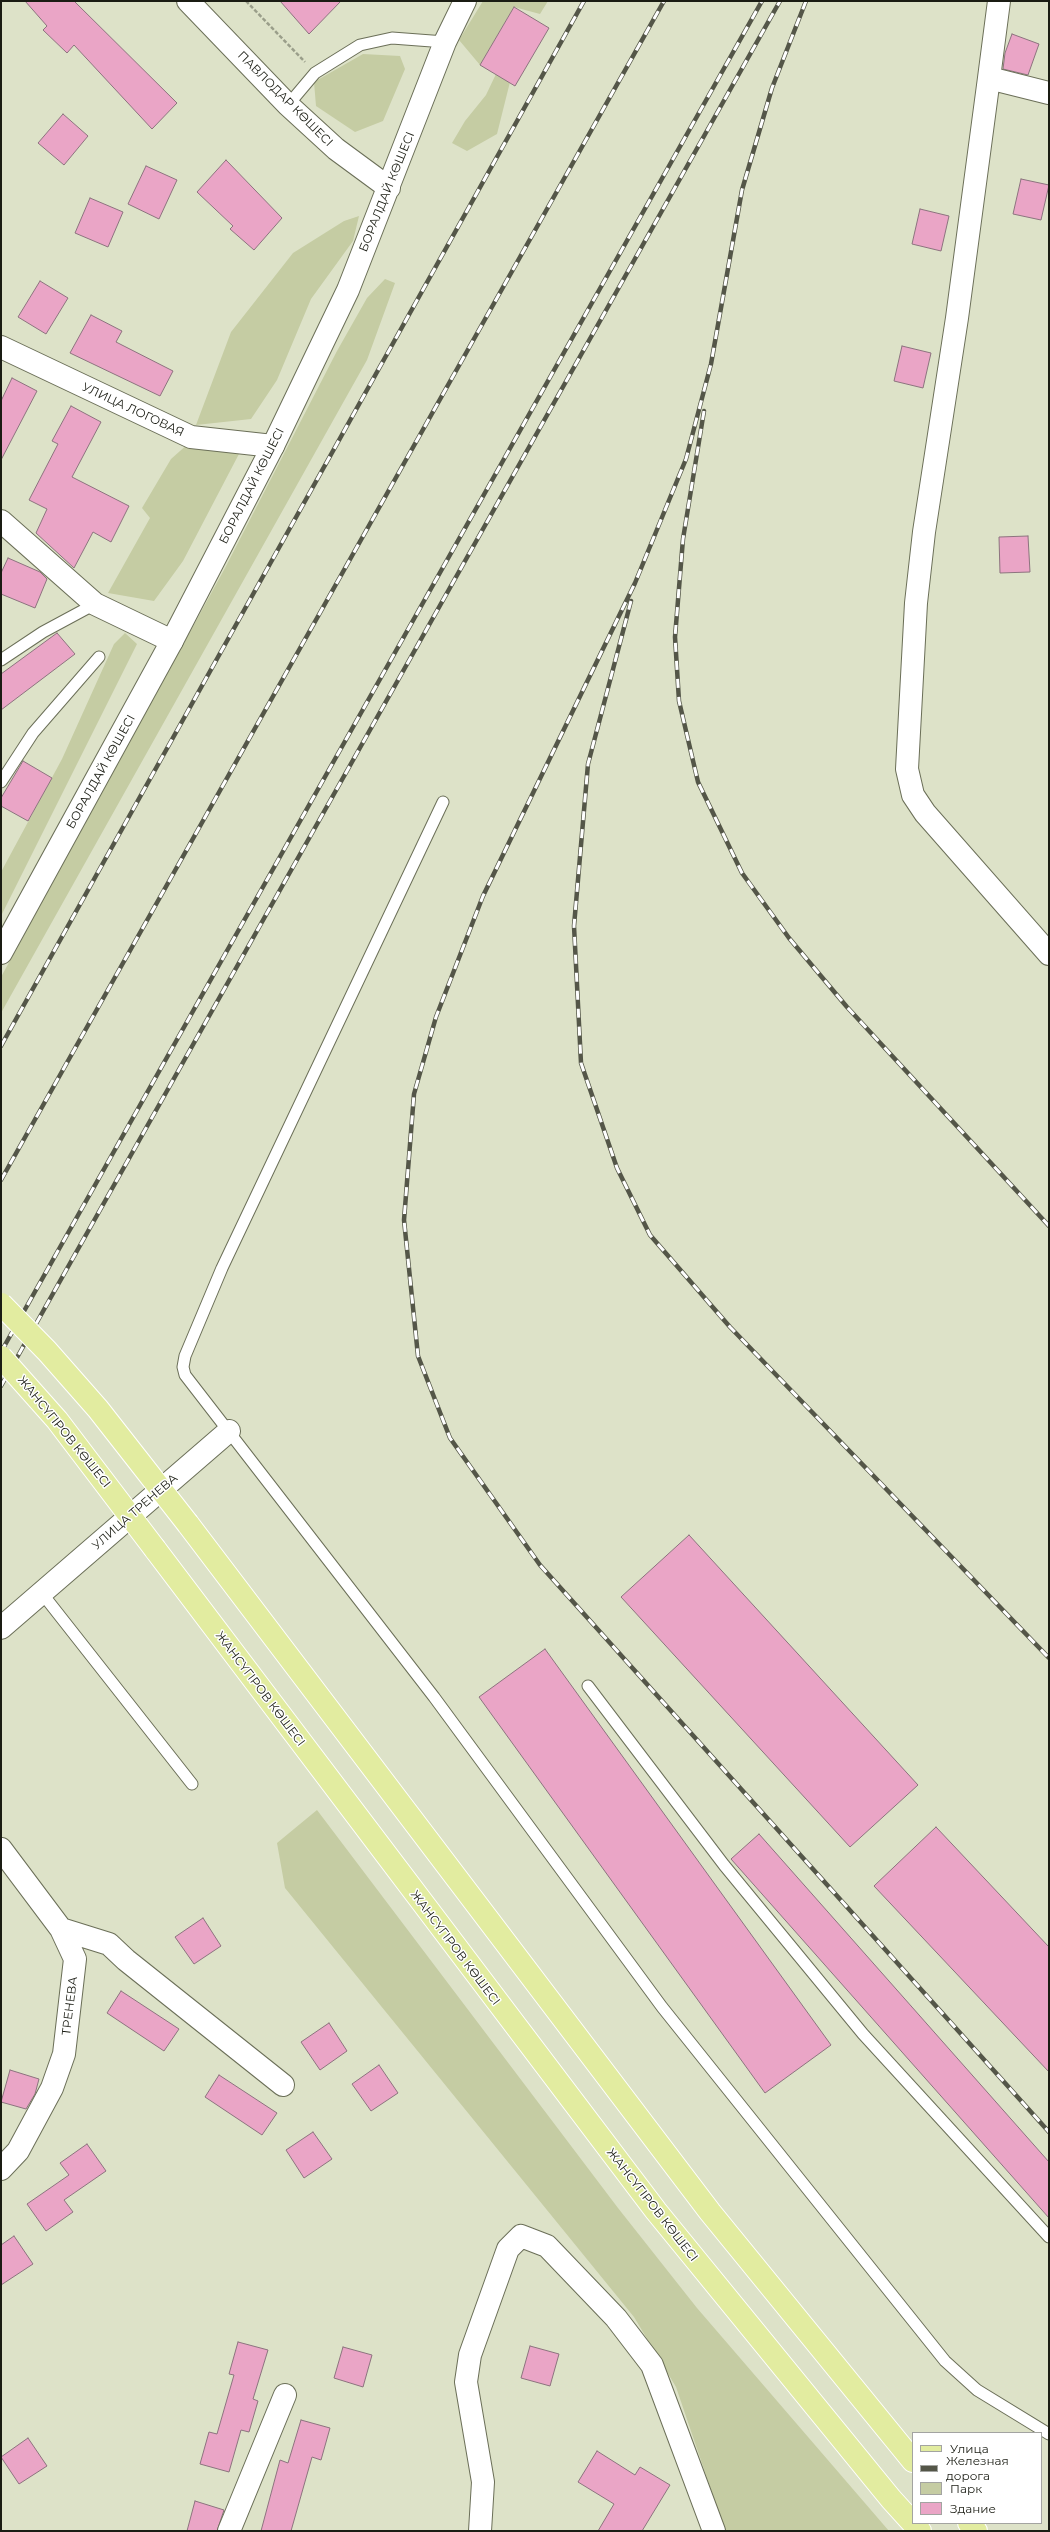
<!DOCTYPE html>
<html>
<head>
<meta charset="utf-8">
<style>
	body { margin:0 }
	#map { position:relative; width:1050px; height:2532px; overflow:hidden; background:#dde2c8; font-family:Montserrat,sans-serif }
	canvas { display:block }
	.frame { position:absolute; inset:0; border:2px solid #1a1c13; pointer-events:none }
	.legend { position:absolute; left:912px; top:2432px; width:130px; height:92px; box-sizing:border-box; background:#fff; border:1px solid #a3a4a1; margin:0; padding:5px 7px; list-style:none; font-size:12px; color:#1a1c13 }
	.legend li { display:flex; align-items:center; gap:8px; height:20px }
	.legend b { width:20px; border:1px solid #a3a4a1 }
</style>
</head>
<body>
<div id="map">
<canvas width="1050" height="2532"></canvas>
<div class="frame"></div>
<ul class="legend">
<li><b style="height:5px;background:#e2eca0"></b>Улица</li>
<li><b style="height:5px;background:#545648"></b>Железная дорога</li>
<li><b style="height:11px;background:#c5cca3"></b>Парк</li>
<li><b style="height:11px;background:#eaa5c6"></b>Здание</li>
</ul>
</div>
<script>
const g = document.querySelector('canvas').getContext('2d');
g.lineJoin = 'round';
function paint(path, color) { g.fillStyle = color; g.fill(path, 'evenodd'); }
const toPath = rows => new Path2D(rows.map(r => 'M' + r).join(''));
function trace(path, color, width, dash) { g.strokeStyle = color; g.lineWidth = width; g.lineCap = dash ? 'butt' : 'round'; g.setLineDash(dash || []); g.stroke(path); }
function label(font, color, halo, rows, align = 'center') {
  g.font = font + ' Montserrat,sans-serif'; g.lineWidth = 3; g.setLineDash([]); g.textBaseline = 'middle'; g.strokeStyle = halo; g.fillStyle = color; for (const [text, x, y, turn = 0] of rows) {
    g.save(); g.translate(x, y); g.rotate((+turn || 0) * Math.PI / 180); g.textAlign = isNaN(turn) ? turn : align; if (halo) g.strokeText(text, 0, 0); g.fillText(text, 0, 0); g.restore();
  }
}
paint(toPath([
	[483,1,548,1,540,14,514,7,480,65,459,40],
	[363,54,400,56,405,69,383,121,355,132,316,106,314,82],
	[496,74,510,82,497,134,467,151,452,143,465,121,486,95],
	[359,216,353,241,311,299,277,380,251,419,196,425,231,332,293,253,344,221],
	[385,279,395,283,367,360,1,1013,1,977,225,568,337,351,367,298],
	[189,443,240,452,183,561,154,601,108,593,150,518,142,508,171,459],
	[125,633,137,644,1,916,1,872,62,759,114,644],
	[317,1810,618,2208,697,2308,889,2531,725,2531,676,2387,634,2317,285,1888,277,1843]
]), '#c5cca3');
const building = toPath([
	[25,1,74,1,177,103,152,129,74,45,67,53,43,30,47,26,25,1],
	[280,1,341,1,309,34,280,1],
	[514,7,549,28,515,86,480,65,514,7],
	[1012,34,1039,44,1028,75,1003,69,1005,53,1012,34],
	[63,114,88,136,64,165,38,143,63,114],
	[226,160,282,218,254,250,230,229,233,226,197,192,226,160],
	[146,166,177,180,159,219,128,204,146,166],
	[1021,179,1049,185,1041,220,1013,214,1021,179],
	[90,198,123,212,108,247,75,233,90,198],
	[920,209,949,216,941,251,912,244,920,209],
	[40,281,68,298,46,334,18,317,40,281],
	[91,315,122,331,116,342,173,371,160,396,70,353,91,315],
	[902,346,931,353,923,388,894,381,902,346],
	[12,378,37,391,1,460,1,401,12,378],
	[71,406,101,422,72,477,129,506,111,542,93,532,74,568,36,533,47,509,29,500,58,444,52,441,71,406],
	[1028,536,1030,572,1000,573,999,537,1028,536],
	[8,558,40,572,47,579,35,608,1,594,1,573,8,558],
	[57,633,75,654,1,710,1,674,57,633],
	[23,761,52,778,28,821,1,806,1,798,23,761],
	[689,1535,918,1785,850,1847,621,1597,689,1535],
	[545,1649,831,2045,765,2093,479,1697,545,1649],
	[936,1827,1049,1947,1049,2072,874,1886,936,1827],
	[759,1834,1049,2162,1049,2218,731,1859,759,1834],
	[203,1918,221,1946,194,1964,175,1937,203,1918],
	[121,1991,179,2029,164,2051,107,2013,121,1991],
	[329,2023,347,2051,320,2070,301,2042,329,2023],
	[379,2065,398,2093,371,2111,352,2084,379,2065],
	[10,2070,39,2079,35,2094,26,2109,1,2102,10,2070],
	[219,2075,277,2113,262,2135,205,2097,219,2075],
	[313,2132,332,2159,304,2178,286,2150,313,2132],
	[87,2144,106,2171,64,2200,73,2212,46,2231,27,2204,69,2175,60,2163,87,2144],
	[14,2236,33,2264,1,2285,1,2245,14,2236],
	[238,2342,268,2350,253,2399,258,2401,249,2432,241,2430,229,2472,200,2464,209,2432,217,2434,234,2375,229,2374,238,2342],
	[530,2346,559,2354,550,2386,521,2378,530,2346],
	[343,2347,372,2355,363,2387,334,2378,343,2347],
	[301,2420,330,2428,321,2460,312,2457,291,2531,261,2531,280,2460,288,2463,301,2420],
	[28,2438,47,2466,19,2484,1,2457,28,2438],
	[597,2451,635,2475,640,2467,670,2485,642,2531,598,2531,614,2504,578,2482,597,2451],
	[195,2501,224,2510,217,2531,187,2531,195,2501]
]);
paint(building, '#eaa5c6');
trace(building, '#8c737e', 1);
const lane = toPath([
	[288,105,315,73,360,45,392,38,445,42],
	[1,660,43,632,95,604],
	[1,782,33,733,99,657],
	[443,802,222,1268,185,1356,183,1367,185,1375,434,1697,662,2007,945,2361,977,2390,1049,2434],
	[41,1592,192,1784],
	[588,1686,724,1865,863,2034,1049,2237]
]);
const street = toPath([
	[989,78,999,1],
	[1049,93,989,78,957,318,924,532,916,603,907,769,913,795,925,813,1049,954],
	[1,347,191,437,273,446],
	[1,521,95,604,172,641],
	[1,1628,229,1431],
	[1,1849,61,1929,75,1959,64,2054,52,2088,18,2151,1,2169],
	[61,1929,109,1944,126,1960,283,2085],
	[229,2531,285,2395],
	[480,2531,483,2482,466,2382,470,2355,508,2249,521,2236,547,2246,616,2318,652,2365,714,2531]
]);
const secondary = toPath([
	[188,1,288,105,336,149,389,188],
	[1,953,172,641,273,446,348,290,445,42,465,1]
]);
const primary = toPath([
	[188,1524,710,2212,913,2461],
	[155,1549,656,2211,891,2499,920,2531],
	[969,2523,976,2531]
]);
trace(lane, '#6b6f58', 13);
trace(street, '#6b6f58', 24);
trace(secondary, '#6b6f58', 24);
trace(primary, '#fff', 24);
trace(toPath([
	[246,1,305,62]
]), '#9a9e8a', 2.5, [4, 2]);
trace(lane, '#fff', 11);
trace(street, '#fff', 22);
trace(secondary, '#fff', 22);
trace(primary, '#e2eca0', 22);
const rail = toPath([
	[806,1,772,88,742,190,711,364,686,459,635,583,483,896,436,1017,414,1094,404,1220,418,1356,450,1438,540,1565,1049,2132],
	[704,411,683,539,675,637,679,701,698,782,742,873,789,938,847,1007,1049,1226],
	[631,601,588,764,574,926,581,1063,617,1168,650,1235,730,1327,1049,1658],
	[1,1046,584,1],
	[1,1180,664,1],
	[1,1352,762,1],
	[1,1386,780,1]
]);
trace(rail, '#545648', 4.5);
trace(rail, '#fff', 3, [9]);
const primaryBridge = toPath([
	[1,1304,47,1351,98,1409,188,1524],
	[1,1357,57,1420,155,1549]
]);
trace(primaryBridge, '#fff', 24, []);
trace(primaryBridge, '#e2eca0', 22);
label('12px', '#1a1c13', '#fff', [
	["ПАВЛОДАР КӨШЕСІ",285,99,45],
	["БОРАЛДАЙ КӨШЕСІ",387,192,-68],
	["УЛИЦА ЛОГОВАЯ",133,410,25],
	["БОРАЛДАЙ КӨШЕСІ",252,486,-63],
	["БОРАЛДАЙ КӨШЕСІ",101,772,-61],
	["ЖАНСҮГІРОВ КӨШЕСІ",64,1432,51],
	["УЛИЦА ТРЕНЕВА",135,1512,-41],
	["ЖАНСҮГІРОВ КӨШЕСІ",260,1689,53],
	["ЖАНСҮГІРОВ КӨШЕСІ",455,1948,53],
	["ТРЕНЕВА",70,2006,-83],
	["ЖАНСҮГІРОВ КӨШЕСІ",652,2205,52]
]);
</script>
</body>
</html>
